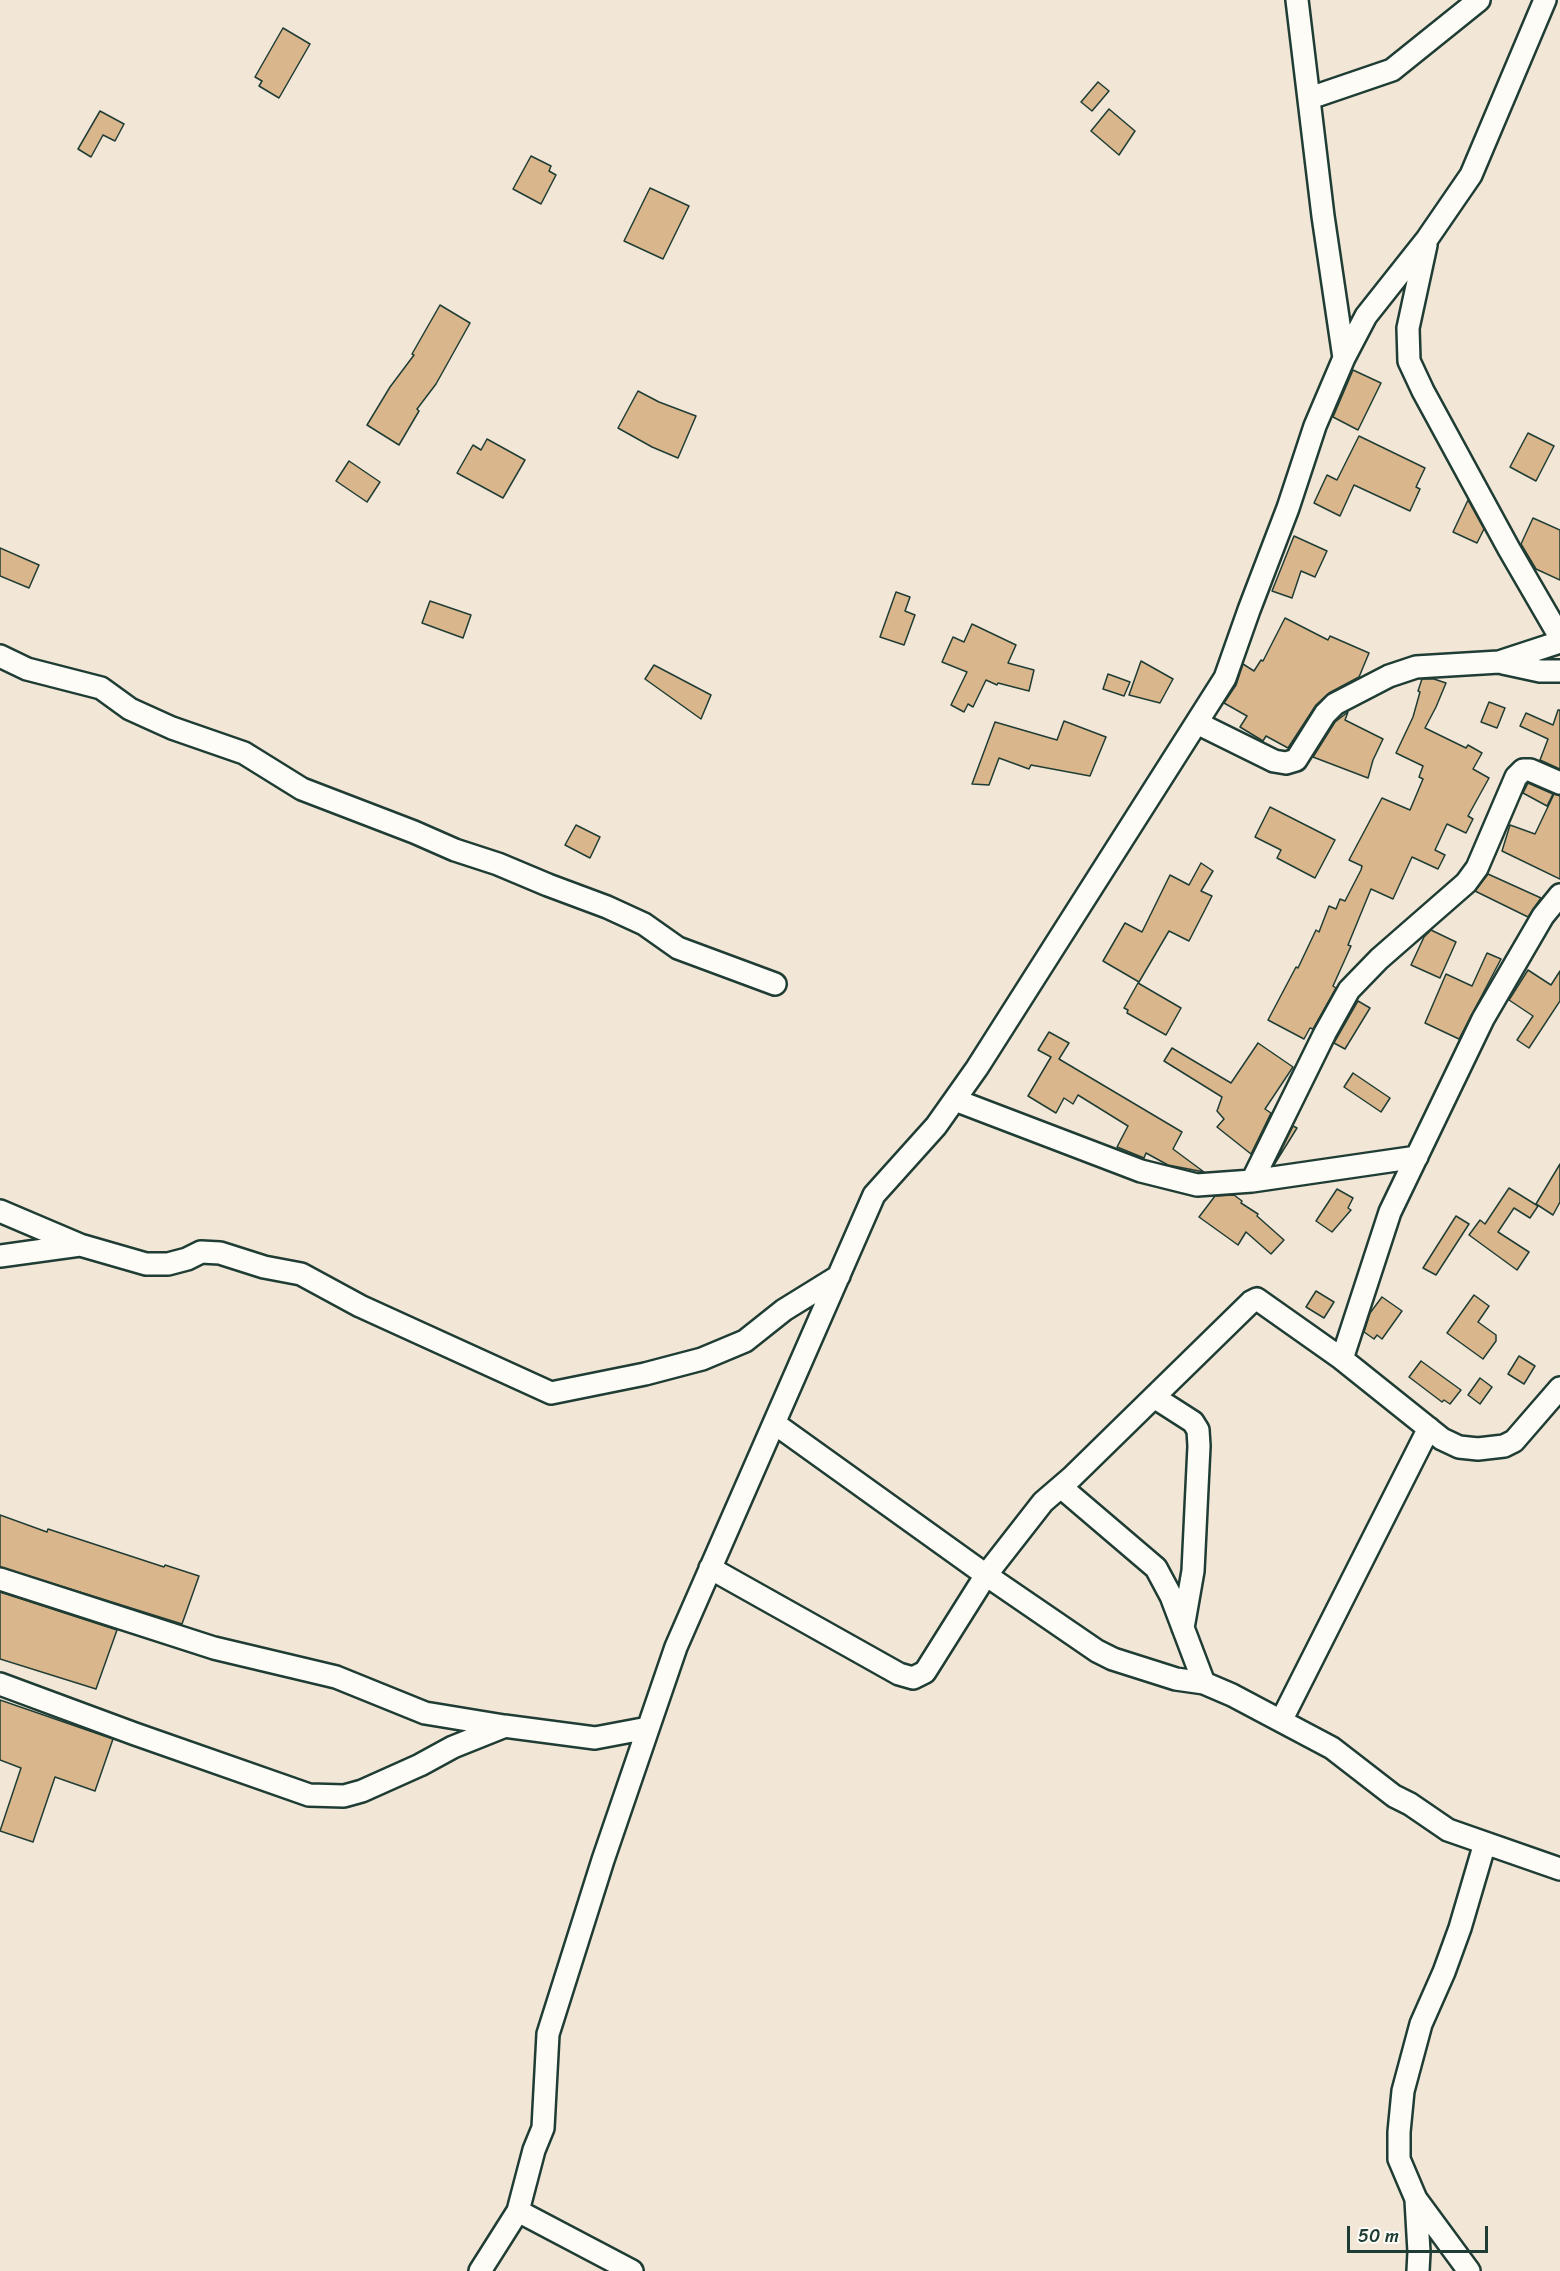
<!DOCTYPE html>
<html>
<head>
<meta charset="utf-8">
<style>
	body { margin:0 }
	#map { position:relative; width:1560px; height:2271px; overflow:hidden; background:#f2e7d7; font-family:Sriracha,sans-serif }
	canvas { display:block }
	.scale { position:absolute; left:1347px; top:2226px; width:141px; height:27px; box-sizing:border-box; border:3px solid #1f3d34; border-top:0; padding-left:8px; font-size:18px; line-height:21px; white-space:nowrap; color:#1f3d34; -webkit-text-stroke:4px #fdfcf7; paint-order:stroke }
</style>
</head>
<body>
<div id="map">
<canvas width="1560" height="2271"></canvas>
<div class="scale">50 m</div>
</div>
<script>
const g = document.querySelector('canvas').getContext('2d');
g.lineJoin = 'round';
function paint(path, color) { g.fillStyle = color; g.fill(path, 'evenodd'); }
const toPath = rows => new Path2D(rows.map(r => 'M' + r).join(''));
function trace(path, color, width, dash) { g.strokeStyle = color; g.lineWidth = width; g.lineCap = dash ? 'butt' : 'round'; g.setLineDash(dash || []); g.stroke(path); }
const building = toPath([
	[283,28,310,44,279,98,259,86,262,81,255,77,283,28],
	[1098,82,1109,91,1092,111,1081,102,1098,82],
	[1109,109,1135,131,1119,155,1091,131,1109,109],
	[100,111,124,124,115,141,103,135,91,157,78,149,100,111],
	[531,156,551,166,549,171,556,175,541,204,513,189,531,156],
	[650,188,689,206,663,259,624,241,650,188],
	[440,305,470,323,436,384,417,409,419,411,399,445,367,425,390,387,414,355,412,354,440,305],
	[1353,370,1381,383,1358,430,1333,417,1353,370],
	[638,391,659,402,696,416,678,458,652,447,618,428,638,391],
	[1528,433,1554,446,1536,481,1510,467,1528,433],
	[1359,436,1425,468,1416,487,1420,489,1410,511,1354,485,1340,516,1314,503,1327,475,1337,480,1359,436],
	[487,439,525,460,503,498,457,473,473,445,481,450,487,439],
	[349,461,380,482,367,502,336,481,349,461],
	[1468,500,1484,529,1477,543,1453,532,1468,500],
	[1533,518,1560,530,1560,580,1536,569,1521,544,1533,518],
	[1294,536,1327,551,1315,577,1301,571,1292,598,1272,591,1294,536],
	[0,548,39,565,29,588,0,576,0,548],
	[896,592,910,597,905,611,915,615,904,645,880,637,896,592],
	[430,601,471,615,463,638,422,623,430,601],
	[1285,618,1328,640,1330,636,1369,653,1359,677,1329,693,1316,705,1288,748,1266,736,1263,741,1240,727,1247,716,1224,703,1236,685,1243,664,1254,671,1261,660,1263,661,1285,618],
	[972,624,1016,645,1008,663,1034,670,1029,691,998,683,997,685,986,680,973,707,968,704,964,712,951,705,967,672,942,662,953,637,964,642,972,624],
	[1141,661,1173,679,1160,703,1129,695,1141,661],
	[654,665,711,695,701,719,645,679,654,665],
	[1108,674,1130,682,1124,696,1103,689,1108,674],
	[1422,679,1434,679,1446,683,1436,707,1425,728,1466,748,1468,745,1482,753,1473,769,1489,778,1468,816,1473,819,1466,833,1447,824,1435,850,1445,855,1438,869,1412,857,1393,899,1371,889,1348,945,1351,946,1333,986,1336,988,1313,1029,1310,1028,1304,1039,1268,1020,1296,967,1298,968,1316,930,1319,932,1329,906,1336,909,1340,899,1345,901,1361,870,1362,866,1349,860,1382,798,1410,810,1423,779,1419,777,1423,766,1396,753,1413,717,1420,692,1418,691,1422,679],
	[1489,702,1505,708,1497,728,1481,722,1489,702],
	[1558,710,1560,710,1560,769,1540,760,1548,739,1520,726,1526,713,1553,725,1558,710],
	[1348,712,1345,720,1383,739,1373,760,1368,778,1313,757,1335,722,1348,712],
	[1064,721,1106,737,1090,776,1031,765,1029,769,999,758,989,785,972,784,995,722,1057,740,1064,721],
	[1528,783,1553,794,1547,806,1523,793,1528,783],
	[1554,794,1560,796,1560,879,1502,851,1510,825,1535,834,1554,794],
	[1270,807,1335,840,1315,878,1277,858,1281,850,1255,837,1270,807],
	[576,825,600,837,590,858,565,845,576,825],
	[1201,863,1213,871,1201,891,1212,896,1189,941,1169,931,1139,982,1103,961,1125,923,1142,932,1170,875,1189,885,1201,863],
	[1488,874,1541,898,1528,917,1475,891,1488,874],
	[1431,930,1456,942,1440,978,1411,965,1424,937,1431,930],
	[1487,953,1501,959,1459,1039,1425,1023,1446,974,1472,986,1487,953],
	[1528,970,1551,985,1560,971,1560,1001,1529,1048,1517,1040,1533,1016,1509,1000,1528,970],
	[1138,983,1181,1008,1166,1035,1127,1013,1128,1010,1124,1008,1138,983],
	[1358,1001,1370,1008,1345,1049,1334,1043,1358,1001],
	[1049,1032,1069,1043,1059,1059,1182,1132,1173,1149,1204,1172,1168,1165,1146,1153,1144,1158,1117,1147,1128,1126,1078,1095,1073,1104,1064,1098,1056,1113,1028,1096,1051,1057,1038,1050,1049,1032],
	[1258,1043,1293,1067,1265,1109,1271,1113,1251,1154,1217,1127,1224,1119,1217,1111,1222,1097,1164,1061,1172,1048,1231,1083,1258,1043],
	[1353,1073,1390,1098,1381,1112,1344,1087,1353,1073],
	[1293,1126,1297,1128,1274,1165,1293,1126],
	[1560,1164,1560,1202,1553,1215,1536,1204,1560,1164],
	[1509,1188,1538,1206,1530,1218,1514,1208,1498,1232,1529,1252,1517,1270,1469,1235,1480,1220,1485,1224,1509,1188],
	[1337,1189,1353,1198,1348,1208,1351,1210,1332,1232,1316,1221,1337,1189],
	[1234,1195,1242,1201,1241,1203,1258,1214,1257,1216,1284,1240,1271,1254,1246,1232,1238,1245,1199,1217,1215,1196,1234,1195],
	[1456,1216,1469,1224,1436,1275,1423,1268,1456,1216],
	[1316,1291,1334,1302,1324,1318,1306,1307,1316,1291],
	[1474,1295,1489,1306,1478,1322,1496,1335,1496,1341,1483,1359,1447,1333,1474,1295],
	[1382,1297,1402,1311,1382,1339,1377,1335,1374,1339,1364,1332,1370,1313,1382,1297],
	[1519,1356,1535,1366,1524,1384,1508,1374,1519,1356],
	[1421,1361,1461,1390,1450,1404,1444,1400,1442,1402,1409,1377,1421,1361],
	[1480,1378,1492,1387,1480,1404,1468,1395,1480,1378],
	[0,1515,47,1532,48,1529,164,1567,165,1565,199,1576,182,1624,0,1567,0,1515],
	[0,1592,117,1630,96,1689,0,1659,0,1592],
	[0,1700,113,1739,95,1791,55,1777,33,1842,0,1831,21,1768,0,1760,0,1700]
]);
paint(building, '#dab68c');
trace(building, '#1f3d34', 1.5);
const minor = toPath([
	[1297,0,1323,216,1344,358],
	[1310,98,1392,70,1479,0],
	[1426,245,1408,328,1409,361,1423,391,1509,549,1560,637],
	[0,656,27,669,101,688,130,709,172,728,244,753,302,789,414,832,455,850,498,864,548,885,607,907,644,924,678,948,775,984],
	[1503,663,1540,671,1560,671],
	[1197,723,1274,761,1286,763,1296,760,1325,714,1335,704,1389,676,1416,667,1499,662,1560,642],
	[955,1100,1141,1171,1197,1185,1252,1181,1417,1157],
	[1252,1181,1325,1033,1349,990,1379,959,1466,883,1477,868,1516,777,1523,770,1530,770,1560,783],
	[0,1211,80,1245,146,1264,168,1264,187,1259,201,1252,220,1253,264,1267,301,1274,360,1306,551,1393,645,1374,702,1359,745,1341,784,1310,839,1276],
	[0,1256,80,1245],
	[1342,1359,1390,1212,1483,1019,1543,916,1560,895],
	[1154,1397,1193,1422,1198,1430,1199,1446,1193,1571,1183,1628],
	[774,1423,986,1575,1097,1651,1113,1659,1176,1679,1204,1683,1232,1695,1332,1748,1394,1796,1410,1804,1448,1830,1560,1869],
	[1061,1487,1156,1568,1171,1596,1204,1683],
	[710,1568,899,1674,913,1678,925,1672,986,1575,1043,1502,1072,1477,1251,1302,1257,1299,1342,1359,1442,1439,1459,1447,1478,1449,1504,1446,1514,1441,1560,1388],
	[0,1579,214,1648,336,1677,425,1713,504,1726,595,1738,648,1728],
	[0,1684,135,1734,309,1795,344,1796,362,1791,420,1765,453,1747,503,1727],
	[1281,1721,1429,1428],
	[1416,2200,1419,2252,1418,2271],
	[518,2211,632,2271],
	[480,2271,518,2211,534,2150,543,2128,548,2034,603,1860,676,1647,874,1195,936,1126,977,1068,1225,678,1249,610,1288,508,1315,426,1344,358,1366,316,1427,239,1471,175,1545,0],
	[1469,2271,1416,2199,1399,2159,1399,2132,1403,2091,1421,2024,1444,1972,1460,1928,1485,1843]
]);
trace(minor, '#1f3d34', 26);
trace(minor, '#fdfcf7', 21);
</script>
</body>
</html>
